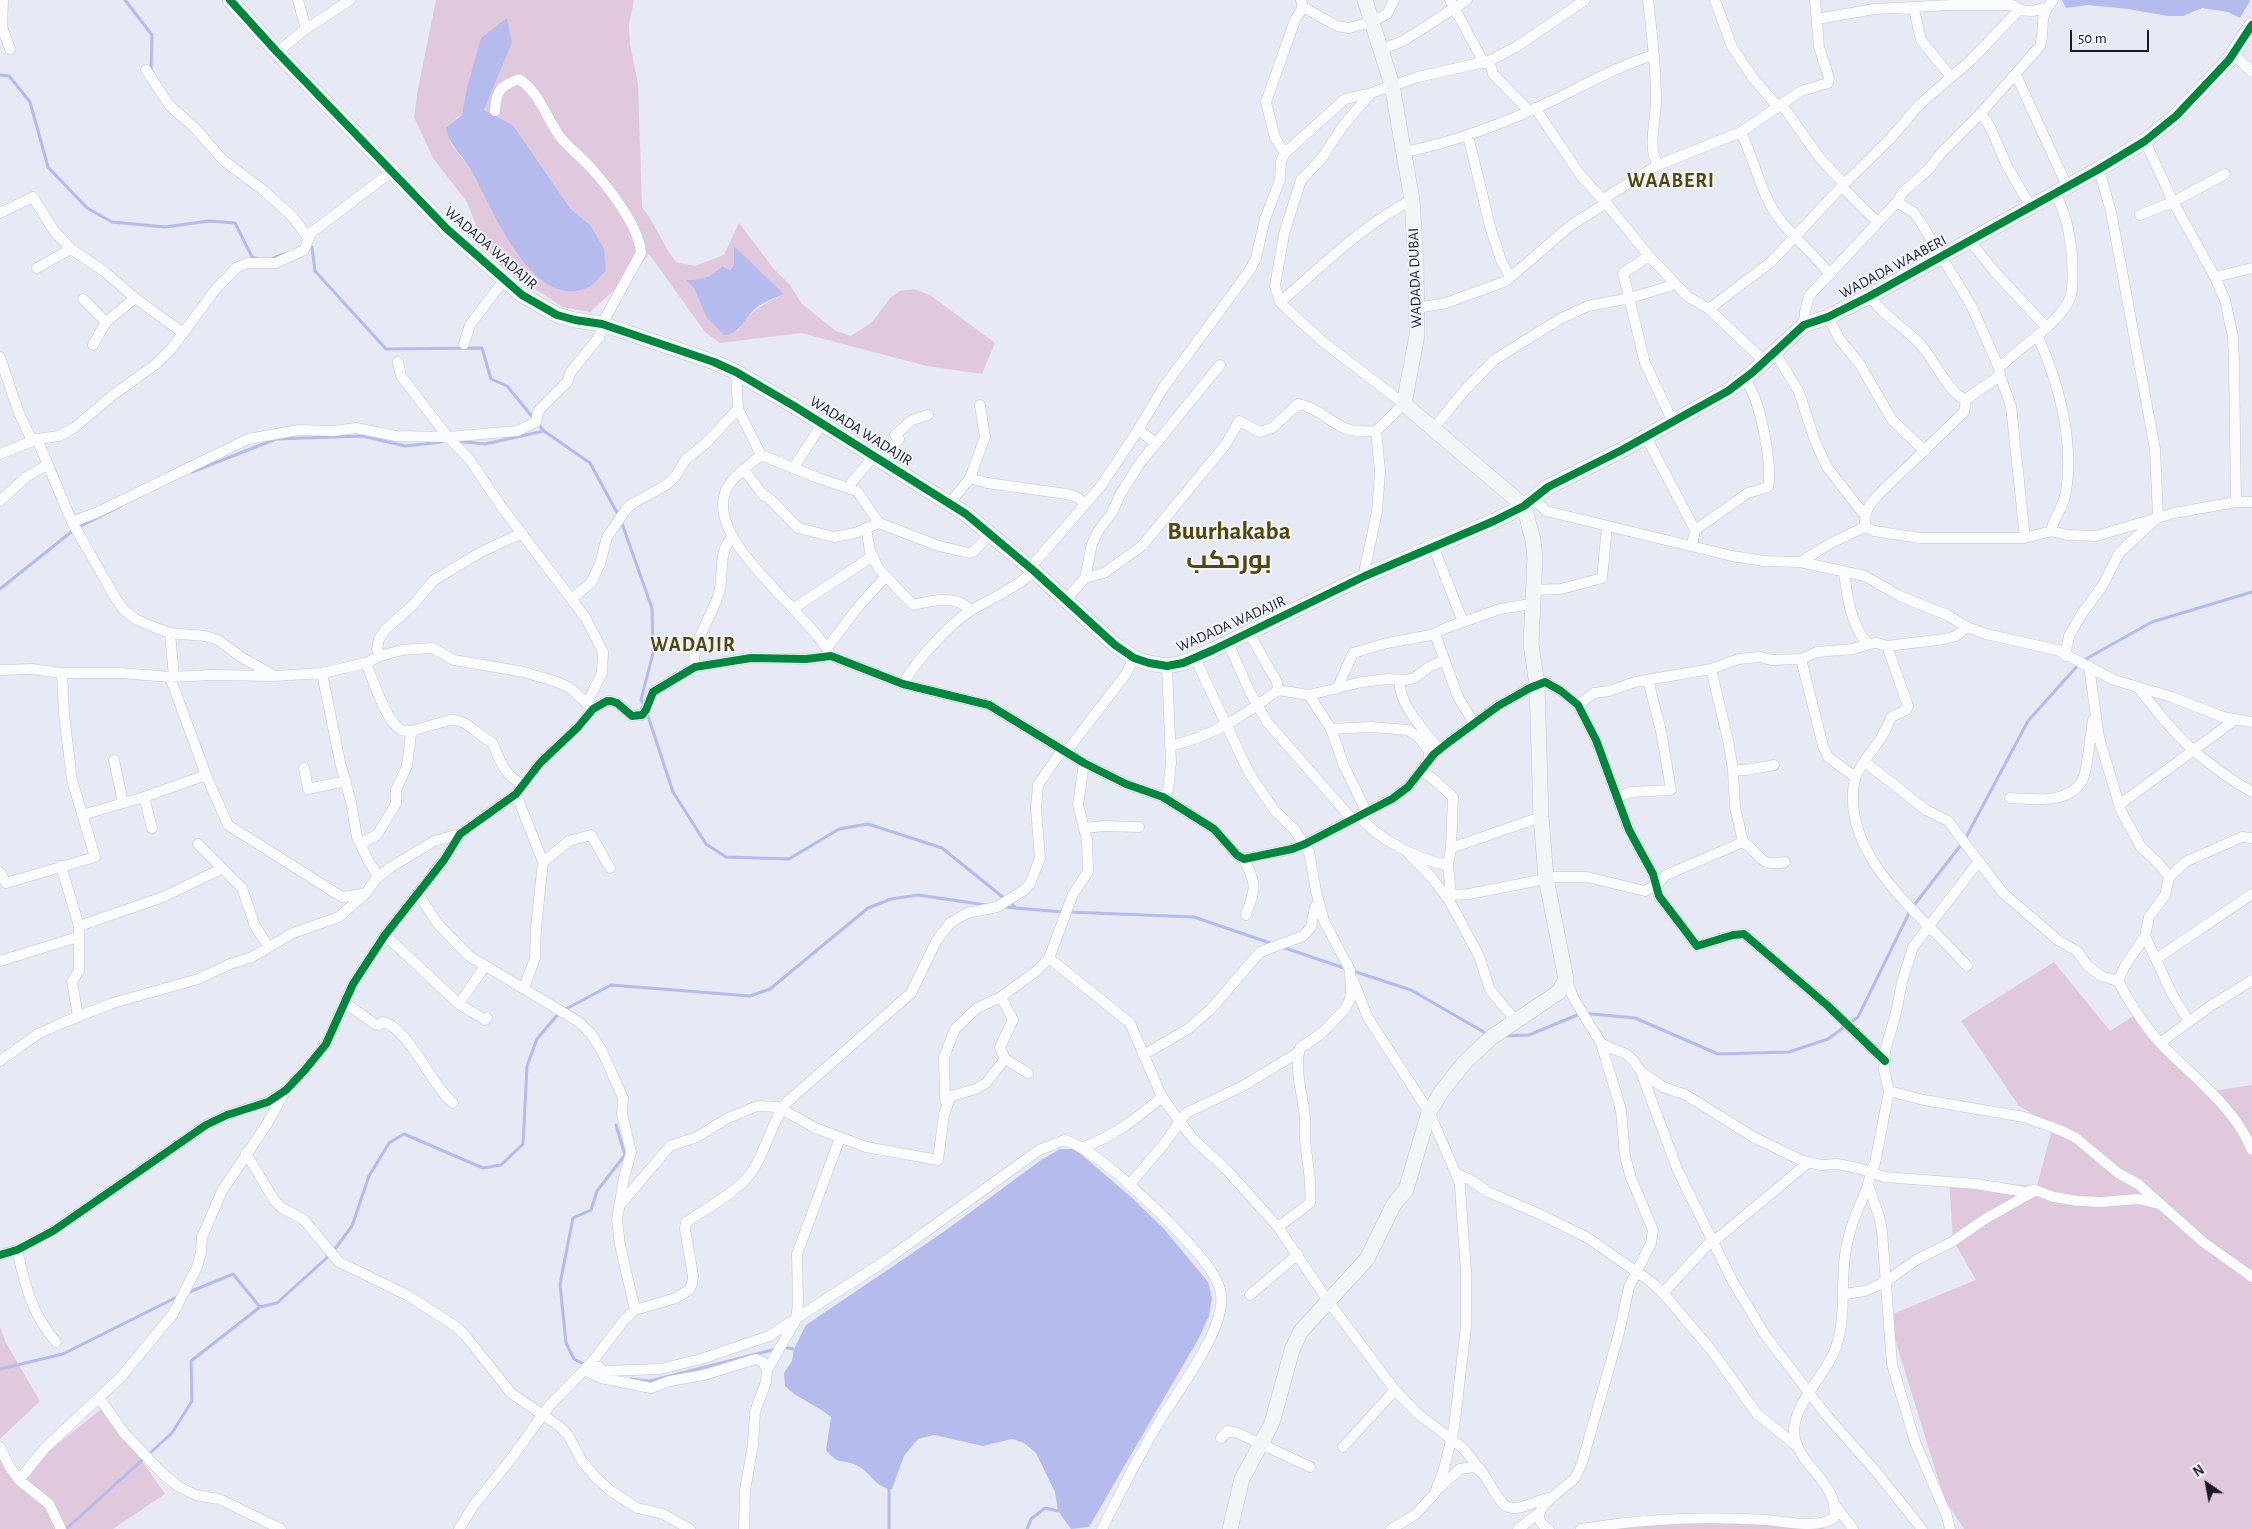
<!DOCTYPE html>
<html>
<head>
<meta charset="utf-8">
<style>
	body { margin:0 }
	#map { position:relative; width:2252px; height:1529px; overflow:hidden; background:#e7e9f4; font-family:"Alegreya Sans",sans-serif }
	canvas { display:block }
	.north { position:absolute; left:2182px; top:1459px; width:50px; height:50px; -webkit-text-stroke:4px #f1f3fd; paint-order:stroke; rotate:327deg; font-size:14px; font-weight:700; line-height:20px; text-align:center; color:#181a2b }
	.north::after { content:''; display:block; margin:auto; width:18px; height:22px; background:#181a2b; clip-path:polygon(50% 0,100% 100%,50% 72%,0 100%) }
	.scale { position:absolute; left:2070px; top:30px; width:79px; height:22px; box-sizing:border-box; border:2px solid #181a2b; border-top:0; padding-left:6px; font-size:15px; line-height:18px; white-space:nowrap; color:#181a2b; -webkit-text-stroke:4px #f1f3fd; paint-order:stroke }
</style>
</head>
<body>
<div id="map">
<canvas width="2252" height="1529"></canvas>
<div class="north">N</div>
<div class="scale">50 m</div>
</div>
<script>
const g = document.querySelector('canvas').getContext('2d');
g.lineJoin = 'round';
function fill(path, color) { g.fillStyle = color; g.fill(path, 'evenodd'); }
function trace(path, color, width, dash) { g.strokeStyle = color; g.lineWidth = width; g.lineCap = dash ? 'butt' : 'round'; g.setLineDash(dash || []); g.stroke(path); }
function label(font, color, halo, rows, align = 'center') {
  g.font = font + ' "Alegreya Sans",Cairo,sans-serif'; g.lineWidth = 4; g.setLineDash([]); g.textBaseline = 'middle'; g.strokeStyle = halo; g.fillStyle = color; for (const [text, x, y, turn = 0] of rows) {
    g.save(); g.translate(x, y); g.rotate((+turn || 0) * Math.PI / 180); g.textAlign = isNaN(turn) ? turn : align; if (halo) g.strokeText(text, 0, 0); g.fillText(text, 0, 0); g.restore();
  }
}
const green = new Path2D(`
	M436 0H634L629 25 630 44 638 84 642 207C656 225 662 244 676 262L695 266 724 255 739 223 773 268 790 285 802 304 836 331 851 336 872 322 891 297 900 291 914 289 930 295 995 343 982 374 927 366 801 333 720 343 705 332 649 254 633 273 590 312 563 307 501 267 484 246 467 202 433 158 414 117 418 89ZM512 43 484 110 513 125 570 208 590 225 531 270 500 224 469 167 450 143 456 118 462 115ZM734 246 784 294C764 304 749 311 738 331L700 300 694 288 715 274 722 266 730 270 734 265Z
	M2054 962 2110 1031 2137 1014 2213 1091 2252 1085V1529H1964L1944 1498 1888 1316 1976 1280 1953 1240 1949 1179 2037 1186 2053 1126 2019 1106 1961 1021Z
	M0 1327 6 1343 40 1401 0 1439Z
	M104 1407 165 1494 113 1529H0V1445L20 1474Z
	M1714 1517 1792 1520 1826 1529H1586Z`);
const water = new Path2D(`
	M2062 0H2249L2250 1 2240 18 2228 12 2202 8 2183 16H2168L2128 9 2088 5 2066 8Z
	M507 18 512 43 484 110 513 125 570 208 590 225 604 249 606 271C601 275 595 284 589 287 531 314 491 203 469 167 459 151 452 149 446 128L462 115 467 88 481 38Z
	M734 246 784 294C775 298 763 302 756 308 744 318 741 334 724 335L707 318 694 288 686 280C703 280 711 278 722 266L730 270 734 265Z
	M1060 1149H1075L1131 1197 1164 1229 1208 1282 1212 1298 1209 1316 1199 1338 1089 1527 1071 1529 1058 1511 1055 1492 1036 1453 1024 1443 1012 1439 983 1446 934 1435 918 1439 904 1456 892 1489C876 1489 870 1471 856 1465 840 1458 839 1466 826 1450L831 1417C816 1404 799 1400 785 1386L784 1373 792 1361 794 1349 806 1325 945 1231 1041 1160Z`);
const stream = new Path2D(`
	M125 0 152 35 151 70
	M0 75 9 76 30 102 48 167 87 208 112 222 165 227 209 221 235 223 252 257 258 259
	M307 246 312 247 315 271 386 349 482 348 491 379 507 386 544 431 590 463 620 518 652 608 653 653 641 700 645 707
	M271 259 284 254
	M456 441 485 444 544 431
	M192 472 276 439 362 436 405 446 442 442
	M0 589 75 529 121 506
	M2084 660 2152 622 2252 592
	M647 713 673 792 706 844 726 857 789 859 839 829 868 824 942 848 1015 907
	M1004 907 1063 912
	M1069 912 1194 917 1273 944
	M1282 947 1347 969
	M1353 971 1411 990 1489 1035
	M564 1010 611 985 750 996 770 989 868 908 891 899 918 895 986 905
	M1505 1036 1529 1035 1582 1013 1635 1018 1718 1054 1789 1052 1828 1039 1858 1017 1911 909 1964 841 2028 721 2079 664
	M187 1293 233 1274 260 1307
	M782 1347 794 1349
	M586 1365 574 1359 566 1343 560 1284 573 1218 591 1210 597 1191 625 1155 616 1125
	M0 1369 63 1354 179 1296
	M631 1379 650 1381 776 1349
	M889 1489V1529
	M66 1529 172 1433 192 1401 191 1361 260 1307 277 1303 332 1253 352 1226 369 1176 389 1143 404 1134 483 1168 501 1165 523 1144 527 1066 537 1039 559 1013
	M1027 1529 1031 1519 1045 1508 1058 1511`);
const street = new Path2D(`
	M3 0 2 27 10 49
	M298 0 306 29
	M1450 0 1484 63
	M1648 0C1652 33 1656 67 1656 100 1656 120 1647 148 1658 165
	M1715 0 1732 47 1753 78 1778 107
	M1303 7 1337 26 1349 28 1371 22 1387 14 1394 0
	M1914 9 1921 40 1951 77
	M1817 19 1874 9 1951 5H2012C2024 13 2034 12 2047 7
	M1382 49 1403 41 1467 0
	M277 52 306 29 350 0
	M2233 54 2252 72
	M1489 61 1493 74 1529 111
	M146 70 170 106 195 128 223 160 263 190 293 217 308 238
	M2016 75 2067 186
	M1782 105 1819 157 1844 184
	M1535 108 1581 176 1606 203 1649 256 1687 296 1709 309 1764 361
	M495 111C496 91 500 86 519 79 540 93 546 118 561 138 570 149 581 157 591 168 609 188 639 226 641 253L602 324
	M1981 113 1990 127 2007 166 2031 207
	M1741 132C1754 159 1760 192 1778 217 1793 238 1815 254 1830 275
	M1468 136 1491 230 1501 260 1510 277
	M2145 141 2173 202 2215 277 2225 300 2233 337 2234 363 2236 502
	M1405 152C1458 141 1508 122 1556 99 1588 83 1620 65 1654 55
	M1285 153 1275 138 1266 102 1295 20 1303 7 1301 0
	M1842 187 1878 223
	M1603 199 1658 165 1741 132 1801 91 1828 83 1829 78 1819 47 1815 0
	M1897 202 1913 212 1920 221 1972 307 1999 368 2000 376 2011 406 2025 538
	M0 213 33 197 54 231 71 249 105 272 135 298 182 332
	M2140 215 2173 202 2225 174
	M1970 241 1994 271 2047 328
	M1649 256 1623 273 1645 363 1673 422
	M37 268 71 249
	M2215 277 2252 268
	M1870 296C1880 313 1906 329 1920 344 1936 362 1945 388 1966 401
	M83 299 106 322
	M1280 302C1321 267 1364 224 1412 200
	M1417 308 1446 303 1506 281 1570 226 1606 203
	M1709 309 1771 262 1844 184 1890 139 1919 105 1971 60 2019 10
	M1828 317 1840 340 1859 363 1892 420 1925 451
	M1804 325 1805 312 1809 296 1897 202 1903 192 1929 169 1940 154 1981 113 2040 46C2046 25 2037 19 2053 0
	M2038 337C2059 383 2074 441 2066 492 2064 506 2054 517 2051 531
	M464 344 470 325 504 280
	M93 345 106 322 135 298
	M1774 351 1799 392 1815 441 1827 467 1862 512 1865 513
	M0 357 18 411 31 438 30 441
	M398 362 401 376 448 437 470 460 503 509 585 617 603 652 602 673 587 703
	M1999 368C2018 348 2063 322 2071 295 2074 283 2072 268 2072 256 2070 233 2066 213 2055 193
	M736 372 738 409 761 455C749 466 730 477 725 493 707 543 810 613 831 656
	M1433 429 1465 390 1494 360 1560 319 1588 306 1630 298 1670 286 1674 282
	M1138 430 1156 443
	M1646 437 1695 530
	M37 439 72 522 116 599 124 610 137 620 156 628 170 633 205 636 218 640 241 657 273 675
	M0 454 37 439 59 436 74 428 113 395 156 364 172 348 215 290 236 268 247 263H276L304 250 311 233 391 172
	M761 455 818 478 857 491 879 523
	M880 461 899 439 895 435 912 420 928 415
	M794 467 822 424
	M744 470 764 496 768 497 798 528 834 537 855 533 879 523 939 546 969 553 973 552 991 533
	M970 478 987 483 1067 494 1077 497 1085 504
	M850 489 851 483 873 457
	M1534 499 1546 511 1732 556 1764 561 1800 562 1865 576 1900 596 1947 615 1967 627 1986 634 2057 650 2114 680 2172 697 2223 717 2252 722
	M0 501 26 477 47 465
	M950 503 970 478 985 437 980 405
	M72 522 98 512 248 439 299 430 334 431 356 428 396 436 448 437 517 431 536 422 538 411 568 381 570 373 599 337 604 325
	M1865 527C1865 510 1867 508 1878 495L1964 412 1966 401 1969 397 2000 376
	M866 528 870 551 879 569 913 605C930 601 959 594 970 611
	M1692 545 1695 530 1748 493 1768 487C1773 466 1760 395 1744 379
	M1434 548 1463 622
	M1800 562 1831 543 1865 527 1874 531 1920 538H2025L2051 531 2067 535 2096 536 2174 513 2236 502H2252
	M1030 568 1101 486 1138 430 1163 388 1250 270 1256 258 1265 219 1280 180 1281 161 1285 153 1345 99 1371 93 1418 77 1489 61 1516 47 1585 0
	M1844 571C1846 591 1852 631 1869 644
	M1365 576V568L1377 512 1380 471 1376 431 1404 404 1322 341 1287 309 1280 302 1275 286 1284 234 1301 180 1322 158 1343 126 1371 93
	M1085 578 1104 573 1142 546 1226 444 1239 421 1260 432 1272 428 1298 404C1316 407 1325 418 1340 426 1351 432 1364 432 1376 431
	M1533 590 1561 589 1602 578 1607 527
	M571 599 591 583 600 564 607 537 625 511 630 505 666 485 675 477 686 459 705 444 738 409
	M1066 600 1085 578 1092 544 1098 531 1112 513 1120 495 1140 463 1220 365
	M794 608 873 556
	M170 633 174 677
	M1249 633 1277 682 1278 690
	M1435 634 1458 697 1474 723
	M1228 643 1250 692 1267 722 1352 819
	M1887 646 1908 706 1906 710 1891 717C1883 742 1865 755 1856 776 1854 782 1853 789 1853 795 1850 864 1926 919 1967 966
	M827 648 858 607 886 576
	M380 656 377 649 379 639 385 630 413 605 434 580 481 552 522 533
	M2065 656 2069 636 2081 615 2103 585 2119 553 2158 517 2155 449 2111 212 2099 169
	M1195 658 1249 773 1275 811 1294 829 1309 852 1316 891 1324 921 1350 970 1351 997 1345 1009 1322 1033 1300 1048C1294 1070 1303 1096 1305 1118 1306 1128 1304 1138 1306 1149 1308 1167 1312 1184 1310 1203L1278 1227
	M1801 659 1823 746 1828 757 1855 777
	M2089 666 2099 738 2121 811 2141 847 2159 864 2169 877 2165 895 2149 917 2145 936 2171 992 2189 1022
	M695 667C690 646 713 614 719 593 724 576 718 551 732 537
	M0 670 32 669 62 673H121L170 677 212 675 275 676 322 673 366 663 380 656 402 650 432 648 454 660 524 672 557 682 570 688 593 709
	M322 673 340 762 351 802 357 837 369 862 379 877
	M170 677 206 775 228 825 342 897 362 894
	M1399 681C1401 709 1424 728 1439 750
	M903 684C916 661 949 624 972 610 993 597 1016 588 1034 571
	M2138 687C2174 735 2199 761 2252 792
	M1337 689 1353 653 1387 643 1431 635 1446 628 1500 609 1531 604
	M1309 695 1331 729 1344 766 1367 813
	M1578 705 1594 693 1609 691 1635 682 1711 669 1739 659 1760 657 1771 660 1801 659 1817 652 1853 649 1869 644 1877 643 1887 646 1945 639 1956 636 1967 627
	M1331 729 1371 727 1408 730 1419 738 1429 751V760
	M411 731 450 720C468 719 476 735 492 742 501 761 502 773 522 784
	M1170 746C1211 737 1245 715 1278 690L1309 695 1362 682 1388 679 1406 680 1414 678 1429 667 1444 660
	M1066 752 1126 674 1134 658
	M114 760 123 803
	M1865 762 1926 810 1948 821 2003 893 2059 941 2077 951 2087 965 2101 976 2118 981
	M304 768 308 789 346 781
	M1733 770H1746L1774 765
	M1421 771 1432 778 1453 797 1451 848 1448 865 1451 895 1449 900 1479 956 1490 990 1516 1021
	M516 794 543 862 536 928 535 958 524 988
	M144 797 152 828
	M1163 797 1168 790 1171 763 1167 666
	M1617 797 1631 792 1671 790 1661 731 1648 680
	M2010 798C2033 799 2067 805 2082 781 2087 774 2091 731 2093 720
	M2119 805 2236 719
	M82 815 144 797 206 775
	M1360 817C1378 839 1420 861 1448 865
	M1085 828 1104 826 1139 827
	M1743 842C1763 855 1757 867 1785 862
	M198 844 242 888 255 926 268 946
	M360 844 377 835 396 804V790L407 766 411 734V731C408 731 403 731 400 729 386 722 372 677 366 663
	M1451 848 1541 817
	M1408 853 1431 877 1449 900
	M1244 859C1257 887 1256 886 1246 915
	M543 862 569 841 591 835 610 868
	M61 866 79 926
	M0 872 6 883 95 857 72 780 64 714 62 673
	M2169 877 2187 861 2242 837 2252 838
	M418 894 438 924 469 956 579 1022 592 1035 602 1051 623 1098 622 1114 631 1152 624 1178 617 1220 620 1245 635 1310
	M1451 895 1469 894 1556 877H1587L1645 891 1655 886 1666 875 1743 842 1735 807 1733 770 1728 740 1711 669
	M385 935 459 1004 485 1020 487 1018
	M1049 958 1130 1023 1162 1097 1180 1122 1194 1140 1225 1168 1278 1227 1328 1301 1395 1390 1418 1414 1463 1448 1483 1473
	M2156 959 2252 894
	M0 961 78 937
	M1353 980 1368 1018 1429 1112 1456 1174 1460 1185 1461 1202 1466 1272V1327L1454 1428 1444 1469 1435 1493 1416 1514 1391 1529
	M2118 981C2130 1003 2144 1026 2162 1045 2194 1078 2234 1106 2252 1150
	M2118 981 2125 966 2145 936
	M1001 997 1013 1020 1000 1047 1005 1059 1028 1073
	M459 1004 485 966
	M345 1005 351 1007 375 1024 379 1025 383 1022C408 1027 433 1088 453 1103
	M78 1017 72 981 79 971V926L163 897 221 869
	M1601 1043C1622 1056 1626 1046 1641 1072L1678 1171 1733 1282 1765 1335 1827 1416 1878 1474 1922 1529
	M2160 1043 2209 1007 2252 980
	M1143 1055 1188 1029 1211 1009 1260 952 1303 936 1311 927 1315 907 1319 902
	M0 1061 38 1034 62 1023 113 1003 198 979 230 964 252 957 293 933 339 917 366 893 376 879 391 867 434 841 460 834
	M1641 1072 1663 1087 1686 1095 1755 1138 1803 1161 1821 1165 1837 1164 1858 1168 1885 1177 1976 1184 2025 1192 2035 1190 2054 1197 2078 1201 2101 1202 2138 1199 2159 1204
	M1889 1091 1924 1100 2024 1117 2062 1131 2076 1138 2118 1173 2138 1184 2203 1242 2252 1277
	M947 1103 945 1100 944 1057 955 1029 977 1008 1001 997 1039 969 1049 958 1073 894 1088 872 1087 840 1078 805 1084 763
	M1083 1147C1112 1138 1139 1116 1162 1097
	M246 1153 274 1200 282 1208 304 1220 339 1262 407 1295 455 1326 464 1334 511 1393 559 1426 568 1435 582 1461 596 1478 611 1491 637 1508 663 1514 690 1529
	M1456 1174 1469 1179 1488 1192 1537 1213 1588 1238 1651 1282 1663 1293 1712 1351 1757 1414 1797 1446
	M1130 1184 1164 1144 1186 1113 1243 1086 1299 1052
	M1868 1185 1879 1216 1882 1231 1892 1364 1915 1442 1947 1516 1950 1529
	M619 1206 670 1146 697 1137 728 1118 757 1106 778 1107 815 1128 866 1147 938 1160 944 1114 951 1096 976 1089 986 1083 1005 1059
	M1713 1242 1809 1162
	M17 1250C25 1285 32 1315 56 1342
	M0 1255 17 1250 53 1231 206 1125 227 1115 268 1102 286 1090 304 1071 326 1044 353 984 368 961 385 935 444 860 460 834 516 794 540 763 578 727 593 709 607 701H611L617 703 632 716 642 715 646 710 653 692 695 667 751 658 806 659 831 656 903 684 989 705 1084 763 1126 784 1163 797 1214 829 1237 855 1244 859 1292 849 1305 844 1392 799 1408 787 1434 754 1449 742 1498 706 1530 688 1545 682 1561 691 1578 705 1596 740 1629 830 1653 874 1659 896 1697 946 1733 935 1744 934 1828 1006 1885 1061
	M1663 1293 1712 1240
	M1844 1294 1865 1291 1887 1281 1916 1260 1952 1242 1985 1219 2033 1192
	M1250 1295 1298 1254
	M592 1362 604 1371 660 1369 701 1359 769 1336 885 1261 1039 1150 1065 1140C1100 1154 1136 1190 1163 1216 1180 1234 1218 1270 1221 1294 1226 1329 1179 1389 1161 1419 1139 1454 1121 1492 1102 1529
	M584 1370 601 1378 651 1388 670 1381 704 1375 756 1359 763 1362 767 1370 766 1382 755 1412 753 1445 745 1490 744 1529
	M767 1370 796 1320 798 1303 797 1254 840 1138
	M100 1399 124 1433 163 1474 179 1487 196 1495 219 1499 281 1529
	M1221 1438 1227 1431 1238 1433 1310 1467
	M0 1447 9 1466 19 1480 49 1504 61 1529
	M1343 1447 1395 1390
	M19 1480 45 1448 120 1378 173 1314 197 1267 201 1253 202 1237 222 1191 267 1124 284 1093
	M1438 1489 1460 1469 1474 1467C1491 1474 1496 1509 1514 1508 1526 1508 1537 1500 1549 1498
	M1836 1506 1853 1529
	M459 1529 474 1505 511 1459 549 1406 592 1362 625 1319 635 1310 676 1298 689 1290 692 1284 693 1276 685 1229 686 1222C706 1209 737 1192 751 1173 766 1152 770 1125 786 1103L911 993 937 940 950 923 967 913 997 907 1024 890 1030 884 1040 858 1036 808 1038 785 1062 750
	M1518 1529 1539 1513
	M1549 1529C1520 1514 1563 1490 1573 1480 1577 1476 1579 1469 1582 1463L1619 1333 1629 1287 1651 1243 1653 1230 1631 1178 1625 1156 1621 1110 1601 1043 1574 999 1566 979
	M1581 1529C1640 1519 1707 1516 1767 1520 1787 1522 1817 1529 1834 1518 1840 1481 1795 1466 1794 1431 1794 1403 1827 1374 1836 1347 1845 1321 1842 1291 1844 1264 1847 1233 1855 1216 1867 1188 1870 1179 1870 1171 1875 1163L1889 1091 1884 1070 1885 1051 1896 1013 1902 982 1913 947 1979 861`);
const secondary = new Path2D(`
	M230 0 277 52 447 229 522 295 557 315 575 320 602 324 714 362 736 372 794 406 966 514 1034 571 1115 645 1134 658 1149 663 1167 666 1183 663 1213 650 1365 576 1494 521 1524 506 1548 487 1622 450 1728 391 1753 372 1804 325 1828 317 1870 296 2099 169 2145 141 2176 116 2229 60 2252 25
	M1365 0 1392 85 1412 200 1416 263 1417 335 1404 404 1524 506
	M1230 1529 1242 1479 1272 1423 1292 1350 1301 1331 1367 1259 1394 1204 1406 1190 1429 1112 1442 1091 1465 1062 1492 1037 1559 992 1566 979 1546 878 1541 817 1537 685 1531 644 1535 558 1533 540 1524 506`);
const cycleway = new Path2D(`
	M230 0 277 52 447 229 522 295 557 315 575 320 602 324 714 362 736 372 794 406 966 514 1034 571 1115 645 1134 658 1149 663 1167 666 1183 663 1213 650 1365 576 1494 521 1524 506 1548 487 1622 450 1728 391 1753 372 1804 325 1828 317 1870 296 2099 169 2145 141 2176 116 2229 60 2252 25
	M0 1255 17 1250 53 1231 206 1125 227 1115 268 1102 286 1090 304 1071 326 1044 353 984 368 961 385 935 444 860 460 834 516 794 540 763 578 727 593 709 607 701H611L617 703 632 716 642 715 646 710 653 692 695 667 751 658 806 659 831 656 903 684 989 705 1084 763 1126 784 1163 797 1214 829 1237 855 1244 859 1292 849 1305 844 1392 799 1408 787 1434 754 1449 742 1498 706 1530 688 1545 682 1561 691 1578 705 1596 740 1629 830 1653 874 1659 896 1697 946 1733 935 1744 934 1828 1006 1885 1061`);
const streetNames = [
	["WADADA WADAJIR",491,248,41],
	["WADADA WAABERI",1893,267,-28],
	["WADADA DUBAI",1415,278,-92],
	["WADADA WADAJIR",861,431,32],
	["WADADA WADAJIR",1231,624,-24]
];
const districtNames = [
	["WAABERI",1671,181],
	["WADAJIR",693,645]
];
const townNames = [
	["Buurhakaba",1229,531],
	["بورحكب",1229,560]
];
fill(green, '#e0c8dd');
fill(water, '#b5bbed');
trace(stream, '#b5bbed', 3);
trace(street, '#c3c5d3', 11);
trace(secondary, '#c3c5d3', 16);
trace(street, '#fbfcfd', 10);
trace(secondary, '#f2f6f6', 15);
trace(cycleway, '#00873e', 8);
label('15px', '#181a2b', '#f1f3fd', streetNames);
g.letterSpacing = '1px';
label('bold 20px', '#534806', '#f1f3fd', districtNames);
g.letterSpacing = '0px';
label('bold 25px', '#534806', '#f1f3fd', townNames);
</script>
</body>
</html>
